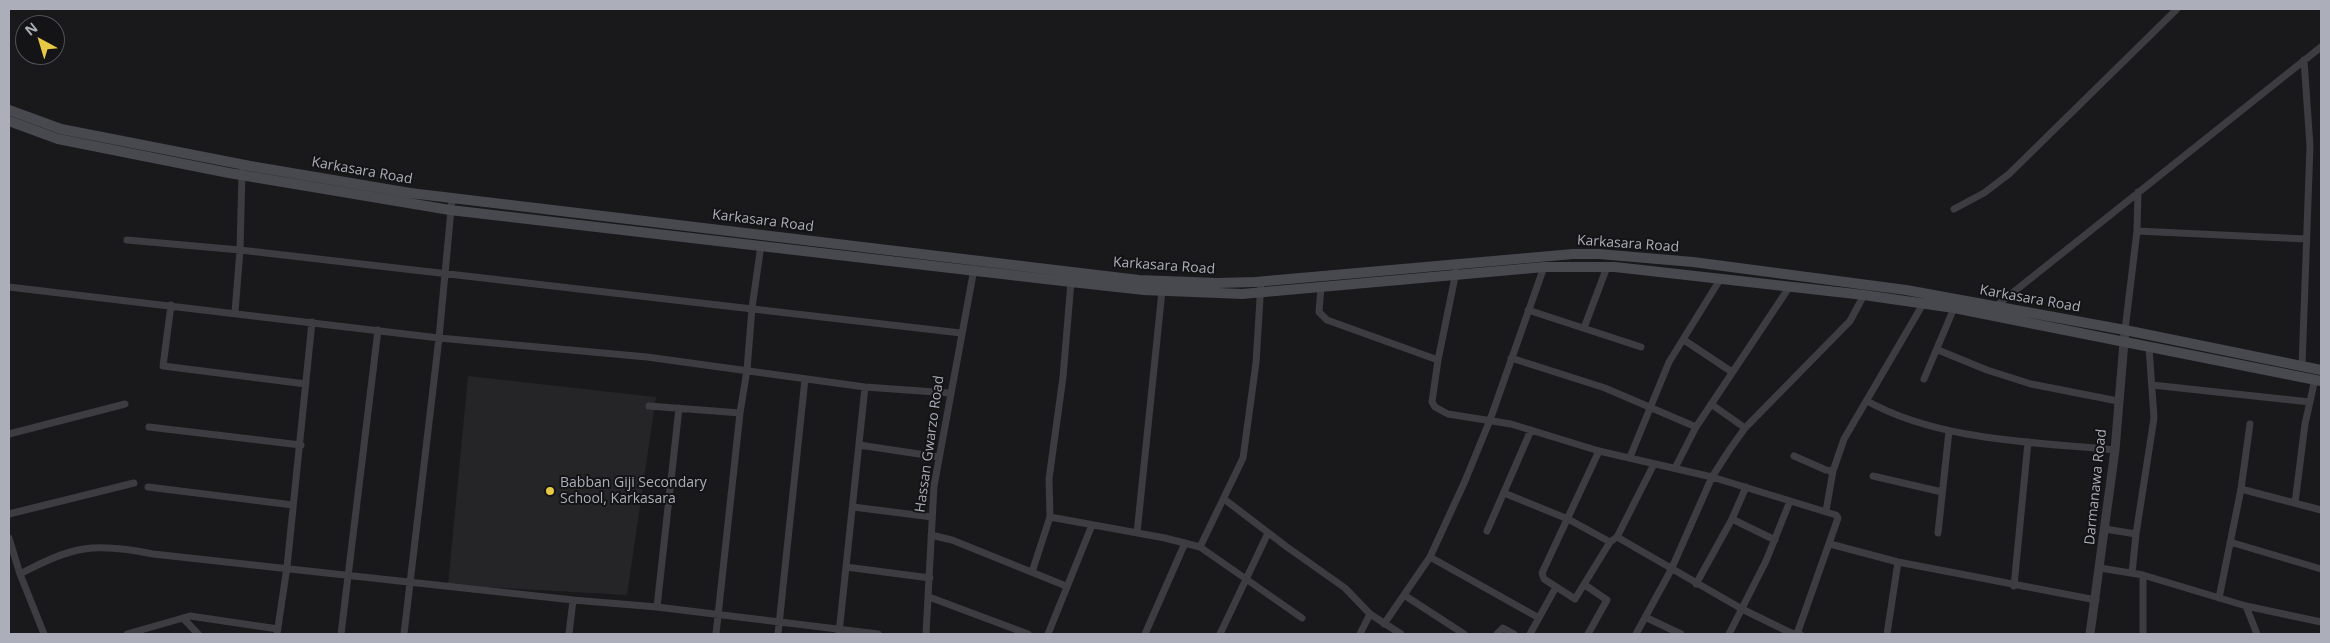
<!DOCTYPE html>
<html>
<head>
<meta charset="utf-8">
<style>
	body { margin:0 }
	#map { position:relative; width:2330px; height:643px; overflow:hidden; background:#19191b; font-family:"Open Sans",sans-serif }
	canvas { display:block }
	.frame { position:absolute; inset:0; border:10px solid #acaeb9; pointer-events:none }
	.north { position:absolute; left:15px; top:15px; width:50px; height:50px; box-sizing:border-box; background:#141416; border:1px solid #515257; border-radius:50%; rotate:321deg; font-size:14px; font-weight:700; line-height:20px; text-align:center; color:#acaeb9 }
	.north::after { content:''; display:block; margin:auto; width:18px; height:22px; background:#e8c943; clip-path:polygon(50% 0,100% 100%,50% 72%,0 100%) }
</style>
</head>
<body>
<div id="map">
<canvas width="2330" height="643"></canvas>
<div class="frame"></div>
<div class="north">N</div>
</div>
<script>
const g = document.querySelector('canvas').getContext('2d');
g.lineJoin = 'round';
function fill(path, color) { g.fillStyle = color; g.fill(path, 'evenodd'); }
function trace(path, color, width, dash) { g.strokeStyle = color; g.lineWidth = width; g.lineCap = dash ? 'butt' : 'round'; g.setLineDash(dash || []); g.stroke(path); }
function label(font, color, halo, rows, align = 'center') {
  g.font = font + ' "Open Sans",sans-serif'; g.lineWidth = 4; g.setLineDash([]); g.textBaseline = 'middle'; g.strokeStyle = halo; g.fillStyle = color; for (const [text, x, y, turn = 0] of rows) {
    g.save(); g.translate(x, y); g.rotate((+turn || 0) * Math.PI / 180); g.textAlign = isNaN(turn) ? turn : align; if (halo) g.strokeText(text, 0, 0); g.fillText(text, 0, 0); g.restore();
  }
}
const built = new Path2D(`
	M468 376 656 397 627 595 448 585Z`);
const minor = new Path2D(`
	M1954 209 1984 193 2009 174 2177 9
	M2137 231 2306 239
	M127 240 240 250 961 333
	M1456 272 1438 360 1432 402 1435 407 1448 414 1511 424 1599 451 1712 477 1836 515 1838 518 1797 634
	M9 287 439 338 647 357 865 387 949 393
	M1321 287 1319 312 1327 320 1438 360
	M171 305 163 366 306 384
	M1996 306 2321 47
	M1528 310 1641 347
	M235 312 240 250 242 172
	M1584 328 1607 267
	M2125 330 2137 231 2138 192
	M1684 340 1732 372
	M1938 350 1987 370 2031 384 2118 401
	M1511 358 1605 388 1696 427
	M2302 366 2310 146 2304 60
	M1924 379 1954 308
	M2152 385 2310 402
	M1867 401C1939 441 2035 442 2115 450
	M1711 404 1745 428
	M649 406 740 413
	M149 427 301 445
	M9 434 125 404
	M859 445 939 457
	M1599 451 1542 573 1544 579 1575 599 1610 542 1617 537 1654 464
	M1794 456 1826 470 1833 471
	M1630 457 1669 362 1721 278
	M1675 468 1696 427 1790 286
	M1873 476 1942 492
	M148 487 293 505
	M2241 489 2321 510
	M1504 493 1568 519 1610 542
	M1224 499 1287 547 1345 588 1370 614 1401 634
	M2295 503 2305 424 2315 379
	M853 507 932 517
	M1826 511 1833 471 1844 439 1923 304
	M9 514 134 483
	M1050 517 1165 538 1200 547 1302 618
	M1732 519 1775 540
	M2105 529 2136 534
	M1487 531 1531 430
	M1137 533 1162 291
	M1938 533 1949 431
	M931 535 952 540 1066 586
	M1617 537 1742 609 1791 633 1800 634
	M9 538 20 574 44 634
	M2230 542 2321 569
	M1830 544 1898 562 2096 600
	M1200 547 1243 458 1256 363 1261 282
	M1430 557 1539 618
	M846 567 930 578
	M2100 568 2143 575 2246 606 2321 622
	M1032 572 1050 517 1049 479 1063 377 1071 282
	M2132 573 2136 534 2154 418 2149 347
	M20 574C72 546 94 542 153 554L573 600 657 607 878 634
	M1696 584 1732 519 1746 487
	M1585 585 1607 600 1588 634
	M2014 586 2028 442
	M1404 595 1464 634
	M929 597 1028 634
	M2219 598 2241 489 2250 424
	M2246 606 2257 634
	M657 607 679 408
	M1645 617 1681 634
	M183 618 198 634
	M1384 624 1430 557 1465 481 1490 420 1544 267
	M839 633 865 387
	M127 634 190 616 278 629
	M277 634 287 567 312 322
	M341 634 378 330
	M404 634 439 338 452 199
	M569 634 573 600
	M716 634 740 413 747 370 752 308 761 245
	M778 634 805 379
	M926 634 934 486 974 269
	M1048 634 1092 525
	M1145 634 1185 543
	M1220 634 1268 533
	M1360 634 1370 614
	M1497 634 1503 628 1514 634
	M1530 634 1556 587
	M1636 634 1671 570 1712 477 1730 449 1745 428 1850 321 1864 295
	M1729 634 1766 561 1790 501
	M1887 634 1898 562
	M2143 634V575`);
const tertiary = new Path2D(`
	M2090 634 2115 450 2125 330`);
const secondary = new Path2D(`
	M9 110 61 129 250 166 410 193 1139 280 1217 283 1255 282 1573 254H1599L1693 262 1906 290 2125 330 2321 370
	M9 121 58 139 229 173 450 210 1071 282 1144 290 1242 294 1544 267H1615L1864 295 1954 308 2321 381`);
const markers = [
	[550,491,5,"#e8c943"]
];
const streetNames = [
	["Karkasara Road",362,171,10],
	["Karkasara Road",763,221,7],
	["Karkasara Road",1628,244,4],
	["Karkasara Road",1164,266,4],
	["Karkasara Road",2030,299,10],
	["Hassan Gwarzo Road",930,444,-82],
	["Darmanawa Road",2096,487,-84]
];
const poiNames = [
	["Babban Giji Secondary",560,483],
	["School, Karkasara",560,499]
];
fill(built, '#252528');
trace(minor, '#3c3c41', 7);
trace(tertiary, '#3c3c41', 9);
trace(secondary, '#48494f', 10);
for (const [x, y, r, color] of markers) { const dot = new Path2D(); dot.arc(x, y, r, 0, 2 * Math.PI); g.fillStyle = color; g.fill(dot); trace(dot, '#141416', 2); }
label('14px', '#acaeb9', '#141416', streetNames);
label('14px', '#acaeb9', '#141416', poiNames, 'left');
</script>
</body>
</html>
